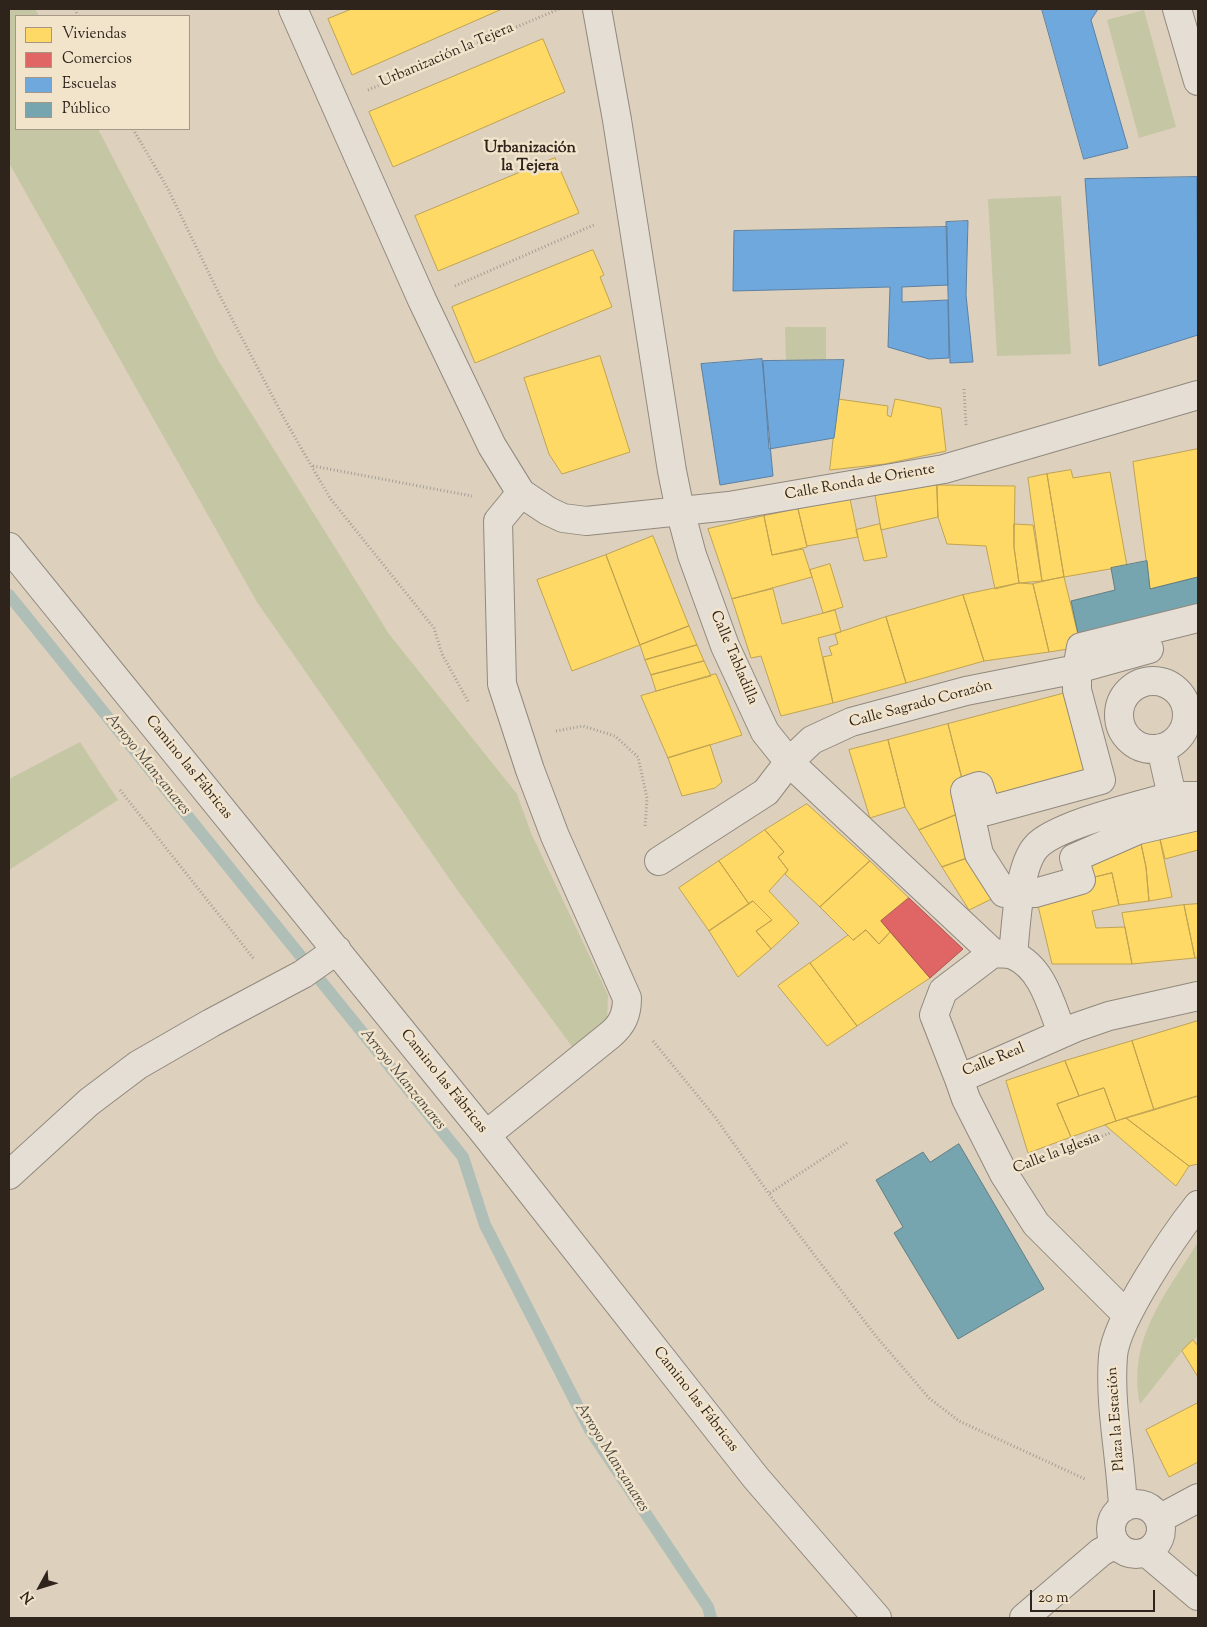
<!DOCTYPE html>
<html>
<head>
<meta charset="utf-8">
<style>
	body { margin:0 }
	#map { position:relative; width:1207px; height:1627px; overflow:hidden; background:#ddd0bd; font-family:"Sorts Mill Goudy",serif }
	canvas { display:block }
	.frame { position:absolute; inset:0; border:10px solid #2e241c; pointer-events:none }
	.legend { position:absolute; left:15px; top:15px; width:175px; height:115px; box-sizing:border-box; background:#f2e3cb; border:1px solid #a49785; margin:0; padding:6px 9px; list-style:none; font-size:15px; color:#2e241c }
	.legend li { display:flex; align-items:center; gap:10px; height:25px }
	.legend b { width:25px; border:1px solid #a49785 }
	.north { position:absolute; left:15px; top:1562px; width:50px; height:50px; -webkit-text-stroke:4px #f2e3cb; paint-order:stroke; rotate:231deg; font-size:14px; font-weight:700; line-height:20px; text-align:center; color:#2e241c }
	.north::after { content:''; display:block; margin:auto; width:18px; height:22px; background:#2e241c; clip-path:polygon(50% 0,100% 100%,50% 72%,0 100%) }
	.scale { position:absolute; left:1030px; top:1590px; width:125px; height:22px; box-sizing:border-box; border:2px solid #2e241c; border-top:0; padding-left:6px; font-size:15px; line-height:18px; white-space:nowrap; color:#2e241c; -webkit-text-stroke:4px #f2e3cb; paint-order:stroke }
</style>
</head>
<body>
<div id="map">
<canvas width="1207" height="1627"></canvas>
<div class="frame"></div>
<ul class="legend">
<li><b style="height:14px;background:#ffd966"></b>Viviendas</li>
<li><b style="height:14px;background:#e06666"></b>Comercios</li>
<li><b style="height:14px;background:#6fa8dc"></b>Escuelas</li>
<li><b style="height:14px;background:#76a5af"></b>Público</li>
</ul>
<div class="north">N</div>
<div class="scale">20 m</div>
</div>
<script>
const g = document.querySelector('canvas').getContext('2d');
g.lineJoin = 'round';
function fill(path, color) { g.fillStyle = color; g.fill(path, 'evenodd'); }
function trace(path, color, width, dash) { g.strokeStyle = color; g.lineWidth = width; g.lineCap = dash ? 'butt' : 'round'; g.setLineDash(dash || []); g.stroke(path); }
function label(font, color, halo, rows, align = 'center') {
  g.font = font + ' "Sorts Mill Goudy",serif'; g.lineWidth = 5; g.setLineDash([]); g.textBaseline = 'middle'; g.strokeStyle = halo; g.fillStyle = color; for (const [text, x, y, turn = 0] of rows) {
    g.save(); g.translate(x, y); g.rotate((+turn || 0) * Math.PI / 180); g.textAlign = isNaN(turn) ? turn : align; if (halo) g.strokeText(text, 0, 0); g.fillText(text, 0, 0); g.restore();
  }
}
const green = new Path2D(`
	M9 9H35L39 16H16V129H98L218 360 389 634 517 794 531 833 608 995 607 1021 576 1052 458 891 257 602 9 163Z
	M1144 10 1176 127 1139 138 1107 20Z
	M1061 196 1071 354 997 356 988 199Z
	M785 327H826V361H786Z
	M80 742 118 800 9 870V779Z
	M1198 1242V1336L1182 1351 1140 1404C1127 1339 1166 1294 1198 1242Z`);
const homes = new Path2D(`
	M352 9H502L352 75 328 19Z
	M543 39 565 92 393 167 369 112Z
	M555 158 579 213 438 271 415 216Z
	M593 250 604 275 600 277 612 307 475 363 452 307Z
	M600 356 630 452 562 474 549 454 524 378Z
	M838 399 888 406 887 415 891 417 895 399 941 408 946 451 885 464 830 470Z
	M1198 449V577L1150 589 1133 462Z
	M1071 470 1073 478 1110 472 1127 566 1064 577 1047 474Z
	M1047 474 1064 577 1042 581 1028 478Z
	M937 485 1015 486 1014 547 1019 583 995 589 986 546 947 544 938 517Z
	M937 485 938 517 881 530 875 495Z
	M850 499 858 537 807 546 798 509Z
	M798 509 807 547 772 555 764 516Z
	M764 516 772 555 803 549 812 577 732 599 708 529Z
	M880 524 887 557 864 561 856 530Z
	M1014 524 1033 525 1042 581 1019 583 1014 547Z
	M653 536 689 626 640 645 606 555Z
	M606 555 640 645 572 671 537 580Z
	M830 564 843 607 823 613 810 570Z
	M1064 577 1081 647 1049 652 1033 584Z
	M1019 583 1033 584 1049 652 984 661 963 595Z
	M773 589 782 624 835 610 841 632 818 638 833 703 781 716 761 656 751 658 732 599Z
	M963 595 984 661 906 683 886 617Z
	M886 617 906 683 833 703 823 657 832 655 829 647 838 644 835 634Z
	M689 626 697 645 645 660 640 645Z
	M697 645 704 661 651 675 645 660Z
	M704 661 711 676 656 691 651 675Z
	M716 674 742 735 668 758 641 696Z
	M1077 690 1101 780 987 811 965 791 948 724Z
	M948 724 970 809 919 830 905 807 888 740Z
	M888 740 905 807 870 818 849 750Z
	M710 745 722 782 715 788 682 796 668 758Z
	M807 804 870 861 820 907 785 874 788 870 778 857 784 852 765 830Z
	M970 809 979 854 942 867 919 830Z
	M1198 816V850L1165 859 1157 826Z
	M1157 826 1172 897 1149 901 1146 867 1138 830Z
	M765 830 784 852 778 857 788 870 769 891 799 923 771 949 756 931 772 920 753 901 749 904 719 861Z
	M1138 830 1146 867 1149 901 1119 905 1112 873 1081 880 1074 858Z
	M979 854 1004 893 969 910 942 867Z
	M719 861 749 904 709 931 679 888Z
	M870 861 909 898 881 921 890 932 879 944 866 930 853 940 820 907Z
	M1112 873 1119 905 1092 911 1096 928 1125 927 1132 964H1052L1035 893Z
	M753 901 772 920 756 931 771 949 738 977 709 931Z
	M1198 904V958H1195L1184 905Z
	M1184 905 1195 958 1132 964 1122 913Z
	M866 930 879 944 890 932 930 978 857 1026 810 963 848 935 853 940Z
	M810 963 857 1026 827 1046 778 986Z
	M1198 1021V1096L1154 1110 1132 1041Z
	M1132 1041 1154 1110 1116 1121 1104 1088 1079 1096 1065 1061Z
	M1065 1061 1079 1096 1057 1104 1071 1137 1028 1153 1006 1081Z
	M1104 1088 1116 1121 1071 1137 1057 1104Z
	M1198 1096V1164L1189 1166 1126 1118Z
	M1126 1118 1189 1166 1176 1186 1105 1125Z
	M1193 1340 1198 1346V1377L1182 1351Z
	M1198 1403V1462L1169 1477 1146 1430Z`);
const shops = new Path2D(`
	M909 898 963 949 930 978 881 921Z`);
const schools = new Path2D(`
	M1042 9H1098L1091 20 1128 148 1084 159Z
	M1197 177 1198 335 1099 366 1085 179Z
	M968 221 966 295 973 362 950 363 946 222Z
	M947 227 948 285 902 287V302L948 300 949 358 929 359 888 347 890 287 733 291 734 231Z
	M762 359 773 476 720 485 701 364Z
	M844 360 834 438 769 449 763 361Z`);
const public = new Path2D(`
	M1147 561 1150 589 1198 577V618L1081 647 1071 601 1115 590 1111 568Z
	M959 1144 1044 1289 958 1339 894 1233 903 1227 876 1180 923 1152 930 1162Z`);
const stream = new Path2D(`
	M9 595 463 1157 485 1225 590 1430 708 1607 711 1618`);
const path = new Path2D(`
	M75 9 78 16
	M368 90 559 9
	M133 129 168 189 222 300 285 420 330 498 434 628 442 654 469 703
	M455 286 596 224
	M964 389 966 425
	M313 466 472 496
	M556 731 583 726 615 736 638 757 647 798 645 828
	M120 790 254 959
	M653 1041 715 1117 781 1211 875 1335 929 1398 959 1421 1085 1479
	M1037 1162 1110 1133
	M770 1193 848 1142`);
const minor = new Path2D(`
	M293 9 422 300 492 446 521 493 548 511 563 518 586 521 729 506 944 469 1198 395
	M597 9 617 120 672 471 680 510 692 555 725 646 765 732 789 762 993 953 943 991 934 1015 959 1079 1077 1027 1109 1016 1198 996
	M1177 9 1198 81
	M9 547 486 1135 756 1478 877 1618
	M1198 618 1081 647 1077 669V690L1101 780 987 811 979 786 965 791 979 854 1004 893H1035L1081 880 1074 858 1138 830 1198 816
	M1119 715a34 34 0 1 1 68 0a34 34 0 1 1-68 0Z
	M1172 796H1198
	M659 861 766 792 789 762 812 740 851 722 966 691 1077 669 1149 649
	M994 953C1000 954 1008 953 1013 955 1043 968 1051 1005 1062 1033
	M1013 955C1016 928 1018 867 1036 847 1055 825 1141 805 1172 796L1161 748
	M959 1079 966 1099 1004 1174 1036 1224 1127 1315
	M486 1135 610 1035C622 1025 627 1015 627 998L555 836 530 770 502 684 498 521 521 493
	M9 1175 89 1102 138 1065 211 1023 303 974 337 950
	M1111 1529a25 25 0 1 1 50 0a25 25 0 1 1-50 0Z
	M1123 1508C1121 1458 1109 1406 1113 1356 1116 1320 1175 1234 1198 1205
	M1159 1519 1198 1498
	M1146 1552 1198 1596
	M1024 1618 1101 1552 1116 1544`);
const streetNames = [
	["Urbanización la Tejera",447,56,-23],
	["Calle Ronda de Oriente",860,483,-10],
	["Calle Tabladilla",733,658,67],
	["Calle Sagrado Corazón",921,705,-15],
	["Camino las Fábricas",188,768,51],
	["Calle Real",994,1061,-22],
	["Camino las Fábricas",443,1082,51],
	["Calle la Iglesia",1057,1154,-21],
	["Camino las Fábricas",695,1400,52],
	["Plaza la Estación",1117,1419,-94]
];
const neighbourhoodNames = [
	["Urbanización",530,149],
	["la Tejera",530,167]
];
const waterNames = [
	["Arroyo Manzanares",147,765,51],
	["Arroyo Manzanares",402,1080,51],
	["Arroyo Manzanares",611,1458,58]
];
fill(green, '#c5c6a4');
fill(homes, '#ffd966');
trace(homes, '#c0a350', 1);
fill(shops, '#e06666');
trace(shops, '#ab5250', 1);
fill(schools, '#6fa8dc');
trace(schools, '#5c80a2', 1);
fill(public, '#76a5af');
trace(public, '#607e83', 1);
trace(stream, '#afbeb7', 12);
trace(minor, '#92897e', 30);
trace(path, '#a49e96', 3, [1, 2.5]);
trace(minor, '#e4ded4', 28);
label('15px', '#2e241c', '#f2e3cb', streetNames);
label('bold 16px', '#2e241c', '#f2e3cb', neighbourhoodNames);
label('italic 16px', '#494842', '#f2e3cb', waterNames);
</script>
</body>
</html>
